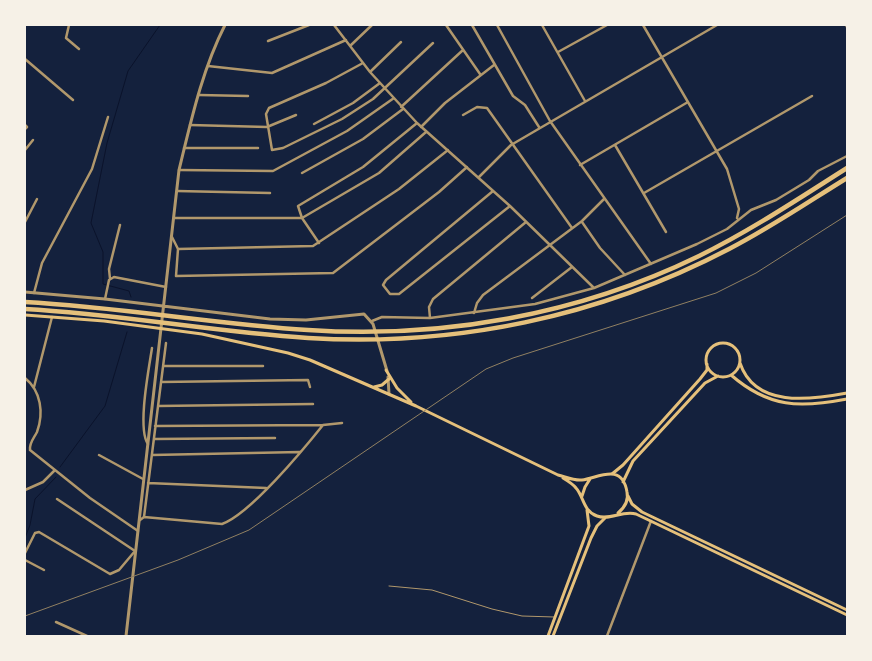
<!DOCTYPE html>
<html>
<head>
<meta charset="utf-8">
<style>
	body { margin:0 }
	#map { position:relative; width:872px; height:661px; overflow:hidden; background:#14213d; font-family:Inter,sans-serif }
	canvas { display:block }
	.frame { position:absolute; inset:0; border:26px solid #f6f1e7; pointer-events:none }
</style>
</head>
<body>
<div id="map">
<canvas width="872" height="661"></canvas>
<div class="frame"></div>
</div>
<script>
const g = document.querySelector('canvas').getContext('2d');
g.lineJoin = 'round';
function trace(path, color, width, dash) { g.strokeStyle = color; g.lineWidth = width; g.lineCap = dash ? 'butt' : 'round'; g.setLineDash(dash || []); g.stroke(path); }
const stream = new Path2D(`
	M131 297 129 291 103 284V252L91 223 107 143 128 71 160 25
	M60 467 105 406 127 332
	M25 538 30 525 35 499 56 477`);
const service = new Path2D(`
	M389 586 432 590 492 609 522 616 554 617`);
const minor = new Path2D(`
	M69 25 66 38 79 49
	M334 25 370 72 417 123 510 206 594 288
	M446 25 480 74
	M472 25 513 96 525 105 539 127
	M497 25 550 121 651 264
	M542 25 585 101
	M643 25 727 169 739 209 737 218
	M846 25 847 27
	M268 41 309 25
	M350 46 372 25
	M558 52 607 25
	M25 59 73 100
	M363 63 326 83 269 108 266 114 272 150 283 148 342 119 373 99 433 43
	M208 66 272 73 346 40
	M370 72 401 42
	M199 95 248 96
	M401 107 463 50
	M463 115 477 107 487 108 572 228
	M314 124 353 103 380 83
	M25 125 27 127 25 129
	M190 125 267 127 296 115
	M421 127 445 103 494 65
	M615 145 666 232
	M184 148H258
	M25 150 33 140
	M580 165 688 102
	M179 170 273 171 347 131 394 98
	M302 173 363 139 403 109
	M479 177 511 145 717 25
	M177 191 270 193
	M493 191 386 280 383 285 390 294H399L510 206
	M644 193 812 96
	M174 218H302L379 173 426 132
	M25 222 37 199
	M582 222 600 248 625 275
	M172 237 178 249 176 276 333 273 439 192 467 167
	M319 243 302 218 298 206 363 167 417 123
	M178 249 313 246 399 189 448 150
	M110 279 109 269 120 225
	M34 293 42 263 92 169 108 117
	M532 298 572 267
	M105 299 109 280 114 277 166 287
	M474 313 477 303 483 295 582 221 604 199
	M430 318 429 307 433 299 526 222
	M372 321 382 317 430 318 535 304 594 288 697 244 727 229 751 210 776 200 809 180 818 171 847 156
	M164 366H263
	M25 378C41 391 44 413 37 432 34 438 29 443 30 450L90 498 138 531
	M161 382 308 380 310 387
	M34 387 52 317
	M158 406 313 404
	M155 426 323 425
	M154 439 275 438
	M148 444C137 429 149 368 152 348
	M99 455 143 479
	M152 455 300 452
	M148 483 266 488
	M25 490 43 482 55 470
	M144 517 222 524C250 514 303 450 323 425L342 423
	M140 520 144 517 166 343
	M25 553 35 533 39 532 110 574 119 570 135 551 57 499
	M25 560 44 570
	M56 622 87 636
	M607 636 651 521`);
const tertiary = new Path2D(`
	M25 292 105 299 270 319 306 320 364 314 373 324 387 371
	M388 377 389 394
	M126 636 179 170C191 121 202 70 225 25`);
const secondary = new Path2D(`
	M25 315 104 321 202 334 288 353 310 360 416 406 558 475C566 477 574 481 582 480 598 478 622 462 627 492 629 501 624 508 618 513
	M706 360a17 17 0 1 1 34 0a17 17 0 1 1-34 0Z
	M740 363C755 408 810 400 847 393
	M386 370 397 388 411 402
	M731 375C769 408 800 408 847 399
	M374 387 382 385 389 379
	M612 474 623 465 700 379 707 370V364
	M563 478C568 481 573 484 576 488 584 497 583 511 597 516 610 521 622 510 636 514L847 615
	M623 482 633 461 705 383 718 376
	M582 496 585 487 590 479
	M628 496 632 504 642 512 847 610
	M548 636 589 526 587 510
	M553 636 591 538 597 526 606 517`);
const motorway = new Path2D(`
	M25 302C120 307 214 324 308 330 442 339 578 315 699 256 750 231 798 199 847 168
	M25 309C120 314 213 332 308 338 455 347 599 317 729 249 770 228 808 202 847 178`);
const rail = new Path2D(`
	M25 616 178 560 249 530 486 369 513 358 716 293 756 273 847 215`);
trace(stream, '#0b132b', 1);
trace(service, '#b1986c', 1);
trace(minor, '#b1986c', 2.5);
trace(tertiary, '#b1986c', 3);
trace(secondary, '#e5c07b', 3);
trace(motorway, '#e5c07b', 4.5);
trace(rail, '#918062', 1);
</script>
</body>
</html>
